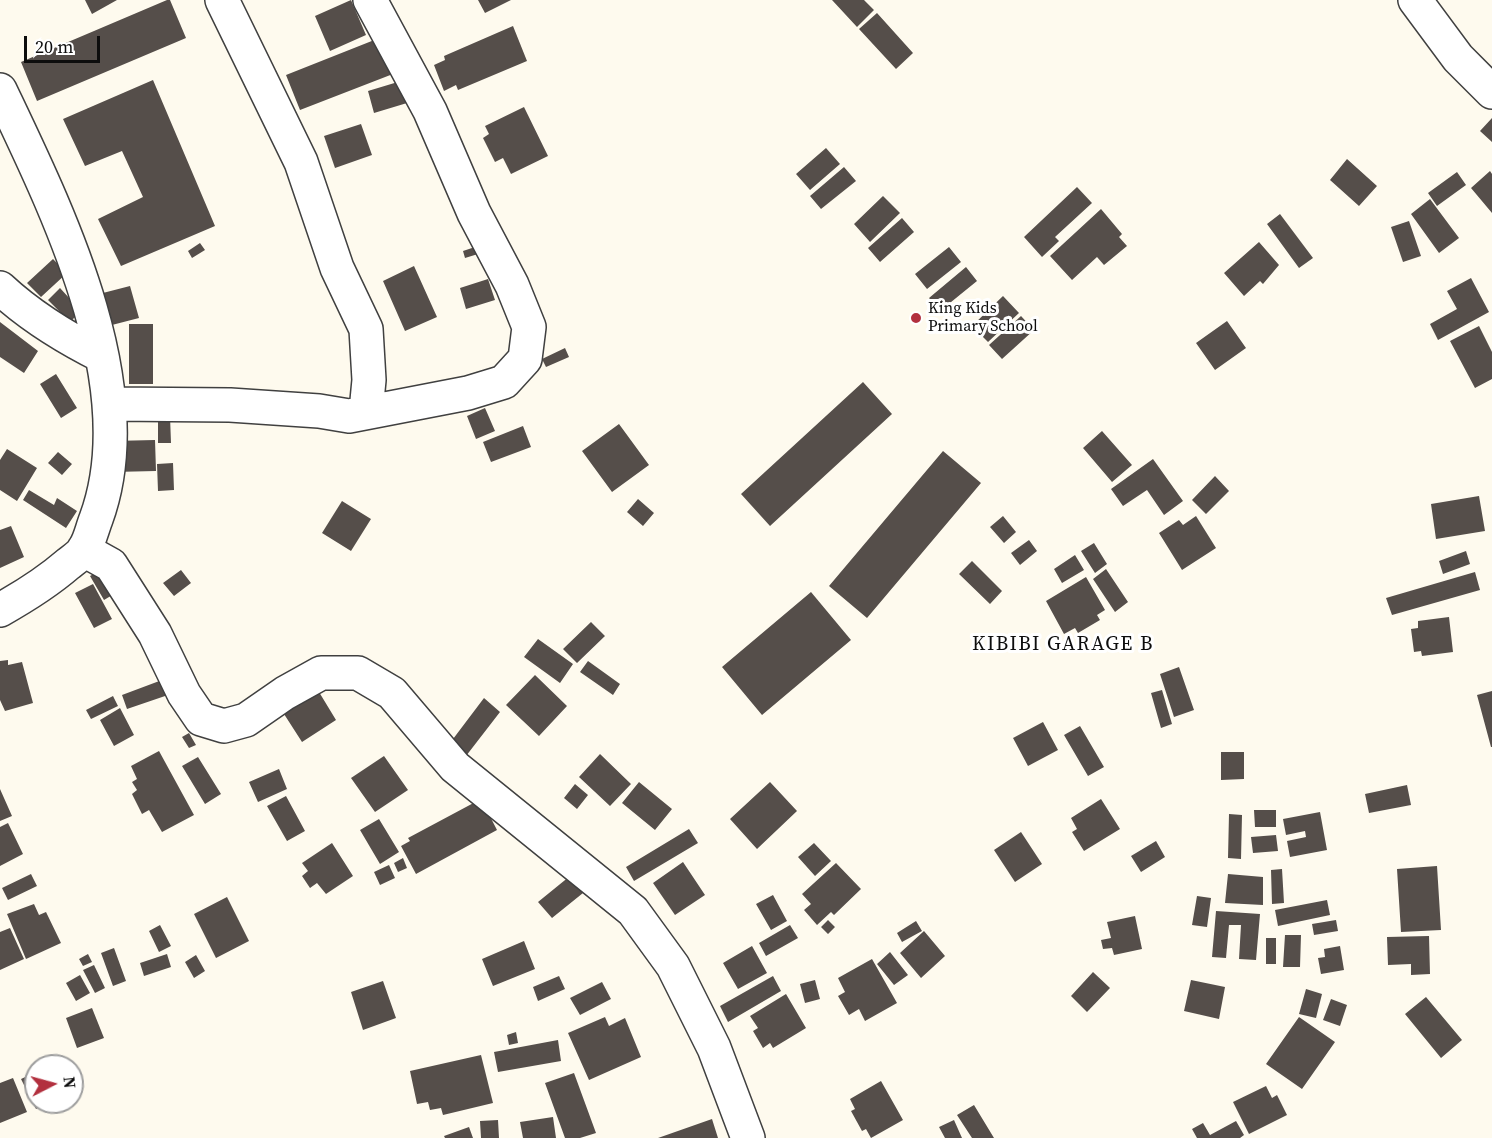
<!DOCTYPE html>
<html>
<head>
<meta charset="utf-8">
<style>
	body { margin:0 }
	#map { position:relative; width:1492px; height:1138px; overflow:hidden; background:#fefaee; font-family:"Source Serif 4",serif }
	canvas { display:block }
	.north { position:absolute; left:24px; top:1054px; width:60px; height:60px; box-sizing:border-box; background:#fff; border:2px solid #9e9e9e; border-radius:50%; rotate:84deg; font-size:16px; font-weight:700; line-height:24px; text-align:center; color:#0d0d0d }
	.north::after { content:''; display:block; margin:auto; width:21px; height:27px; background:#b2303e; clip-path:polygon(50% 0,100% 100%,50% 72%,0 100%) }
	.scale { position:absolute; left:24px; top:36px; width:76px; height:27px; box-sizing:border-box; border:3px solid #0d0d0d; border-top:0; padding-left:8px; font-size:18px; line-height:21px; white-space:nowrap; color:#0d0d0d; -webkit-text-stroke:4px #fff; paint-order:stroke }
</style>
</head>
<body>
<div id="map">
<canvas width="1492" height="1138"></canvas>
<div class="north">N</div>
<div class="scale">20 m</div>
</div>
<script>
const g = document.querySelector('canvas').getContext('2d');
g.lineJoin = 'round';
function fill(path, color) { g.fillStyle = color; g.fill(path, 'evenodd'); }
function trace(path, color, width, dash) { g.strokeStyle = color; g.lineWidth = width; g.lineCap = dash ? 'butt' : 'round'; g.setLineDash(dash || []); g.stroke(path); }
function label(font, color, halo, rows, align = 'center') {
  g.font = font + ' "Source Serif 4",serif'; g.lineWidth = 6; g.setLineDash([]); g.textBaseline = 'middle'; g.strokeStyle = halo; g.fillStyle = color; for (const [text, x, y, turn = 0] of rows) {
    g.save(); g.translate(x, y); g.rotate((+turn || 0) * Math.PI / 180); g.textAlign = isNaN(turn) ? turn : align; if (halo) g.strokeText(text, 0, 0); g.fillText(text, 0, 0); g.restore();
  }
}
const building = new Path2D(`
	M85 0H117L92 14Z
	M167 0H170L186 38 37 101 21 62Z
	M351 0 366 35 330 51 315 16Z
	M478 0H511L485 13Z
	M832 0H864L874 10 857 27Z
	M877 13 913 53 896 69 859 29Z
	M513 26 527 61 458 90 456 85 444 91 434 65 445 60 444 56Z
	M397 31 411 67 300 110 286 75Z
	M411 78 417 100 374 113 368 91Z
	M153 80 215 226 121 266 98 219 143 197 122 151 85 166 63 119Z
	M524 107 548 156 511 174 503 158 495 162 483 138 489 134 485 126Z
	M1492 118V142L1480 131Z
	M361 124 372 155 335 168 324 136Z
	M826 148 840 164 810 190 796 174Z
	M1347 159 1377 186 1359 206 1330 180Z
	M844 167 856 181 821 209 810 196Z
	M1490 171 1492 174V213L1471 188Z
	M1457 172 1466 185 1437 206 1428 193Z
	M1077 187 1092 203 1055 237 1059 241 1042 257 1024 237Z
	M883 196 900 213 870 242 854 224Z
	M1430 199 1459 238 1439 253 1411 214Z
	M1101 209 1122 234 1119 237 1127 246 1104 265 1097 257 1072 280 1050 256Z
	M1280 214 1313 258 1299 268 1267 224Z
	M902 218 914 232 880 262 868 248Z
	M1409 221 1421 256 1403 262 1391 227Z
	M1259 242 1279 265 1263 284 1260 281 1244 296 1224 273Z
	M200 243 205 250 192 258 188 251Z
	M475 247 478 254 465 258 463 251Z
	M949 247 961 262 927 289 915 274Z
	M53 259 67 273 41 297 27 283Z
	M414 266 437 317 405 331 383 281Z
	M966 267 977 281 940 311 929 298Z
	M1471 278 1489 312 1438 340 1430 324 1457 309 1447 291Z
	M488 279 495 300 466 309 460 288Z
	M130 286 139 318 108 326 99 294Z
	M60 288 81 311 70 322 48 300Z
	M1003 296 1019 313 988 342 972 326Z
	M1021 316 1034 330 1002 359 989 345Z
	M1227 321 1246 348 1215 370 1196 343Z
	M0 322 38 351 24 373 0 357Z
	M129 324H153V384H129Z
	M1479 326 1492 352V379L1475 388 1450 341Z
	M565 348 569 357 546 367 542 359Z
	M56 374 77 408 61 418 40 384Z
	M863 382 892 414 770 526 741 494Z
	M485 408 495 431 476 439 467 416Z
	M158 416H170L171 443H158Z
	M619 424 649 465 612 492 582 451Z
	M523 426 531 447 491 462 483 442Z
	M1102 431 1132 465 1112 482 1083 448Z
	M155 440 156 471 113 472 112 441Z
	M7 449 37 468 17 501 0 490V460Z
	M943 451 981 483 867 618 829 586Z
	M58 452 72 464 62 475 48 463Z
	M1153 459 1183 501 1164 515 1147 490 1123 506 1111 489Z
	M173 463 174 490 158 491 157 464Z
	M1215 476 1229 491 1206 514 1192 500Z
	M29 490 54 505 57 498 77 511 66 528 23 500Z
	M1479 496 1485 531 1436 539 1431 504Z
	M638 499 654 513 643 526 627 512Z
	M342 501 371 519 351 551 322 533Z
	M1003 516 1016 532 1004 543 990 527Z
	M1196 516 1216 548 1182 570 1159 533 1179 520 1183 525Z
	M11 526 24 557 0 568V530Z
	M1029 540 1037 551 1020 565 1011 553Z
	M1094 543 1107 564 1095 573 1081 551Z
	M1466 551 1470 564 1443 574 1439 561Z
	M1075 555 1084 570 1062 583 1054 569Z
	M972 561 1002 591 990 604 959 574Z
	M1106 569 1128 602 1115 612 1093 579Z
	M101 570 114 594 104 600 90 576Z
	M181 570 191 583 174 596 163 583Z
	M1475 572 1480 590 1392 615 1386 598Z
	M1086 577 1105 610 1097 615 1100 620 1078 633 1075 628 1064 634 1046 601Z
	M93 584 112 619 94 628 75 593Z
	M811 592 851 640 762 715 722 667Z
	M1449 617 1453 652 1422 656 1421 651 1414 652 1411 629 1418 628V621Z
	M591 622 605 636 577 663 563 649Z
	M538 639 573 664 560 683 524 657Z
	M8 660V665L22 662 33 703 5 711 0 700V661Z
	M588 661 620 684 613 695 580 672Z
	M1179 667 1194 710 1174 717 1160 674Z
	M535 675 567 706 539 736 506 705Z
	M162 680 168 695 127 709 122 695Z
	M1162 690 1172 724 1161 728 1151 693Z
	M1492 691V747H1491L1477 695Z
	M319 692 336 720 302 742 284 714Z
	M113 696 118 706 91 719 86 710Z
	M484 698 500 712 466 756 450 743Z
	M120 708 134 735 114 746 100 720Z
	M1043 722 1058 750 1028 766 1013 738Z
	M1080 726 1104 767 1088 776 1064 735Z
	M189 733 196 745 189 748 182 737Z
	M159 751 194 815 162 832 149 810 142 814 132 794 137 790 132 782 137 779 131 766Z
	M1221 752H1244V779L1221 780Z
	M600 754 631 784 610 806 579 777Z
	M384 756 408 790 375 812 351 778Z
	M198 757 221 794 205 804 182 766Z
	M279 769 287 789 258 802 249 782Z
	M639 782 672 809 655 830 622 803Z
	M770 782 797 811 757 849 730 819Z
	M575 784 588 795 577 809 564 798Z
	M1407 785 1411 805 1369 813 1365 794Z
	M0 789 12 816 0 821Z
	M286 796 305 831 287 841 267 806Z
	M481 799 497 830 416 874 401 846 410 841 408 838Z
	M1101 799 1120 829 1084 851 1072 832 1077 829 1071 818Z
	M1254 810H1276V827H1255Z
	M1320 812 1327 850 1290 857 1287 841 1306 837 1305 831 1286 835 1283 819Z
	M1229 814 1242 815 1241 859 1228 858Z
	M379 819 399 852 380 864 360 830Z
	M8 823 23 854 0 866V827Z
	M689 829 698 843 634 881 626 867Z
	M1021 832 1042 864 1015 882 994 850Z
	M1276 835 1278 851 1253 853 1251 837Z
	M1156 841 1165 857 1141 872 1131 856Z
	M332 843 353 876 326 894 317 883 310 888 302 876 308 871 302 863Z
	M814 843 831 861 815 876 798 857Z
	M403 858 407 868 398 872 394 863Z
	M683 862 705 895 675 915 653 883Z
	M836 863 861 889 834 915 831 912 817 925 804 910 811 904 802 894Z
	M389 865 395 878 380 885 374 872Z
	M1437 866 1441 930 1401 932 1397 869Z
	M1282 869 1284 903 1272 904 1271 870Z
	M31 874 37 886 8 900 2 888Z
	M1228 874 1263 877V905L1225 903Z
	M570 876 583 893 552 918 538 902Z
	M773 895 787 921 771 930 756 904Z
	M1197 896 1211 898 1207 927 1192 925Z
	M227 897 249 941 216 958 194 914Z
	M1327 900 1330 915 1278 926 1275 910Z
	M34 904 39 915 46 912 61 943 26 959 7 914Z
	M1216 911 1260 914 1256 960 1239 959 1241 925H1229L1226 958 1212 957Z
	M1135 916 1142 949 1114 955 1112 948 1103 949 1101 940 1111 938 1107 922Z
	M828 920 835 927 828 934 821 927Z
	M1336 920 1338 931 1314 935 1312 924Z
	M916 921 922 931 902 942 897 933Z
	M160 925 171 946 159 952 149 931Z
	M790 925 798 938 766 956 759 943Z
	M10 928 24 959 0 970V932Z
	M924 931 945 956 921 978 900 953Z
	M1285 935H1301L1300 967H1283Z
	M1429 936 1430 974 1411 975V964L1388 965 1387 937Z
	M1266 938H1276V964H1266Z
	M524 941 535 969 493 986 482 959Z
	M752 946 767 973 738 989 723 963Z
	M1340 946 1344 970 1321 974 1318 958 1325 957 1324 949Z
	M114 948 126 981 113 986 101 953Z
	M890 952 908 975 894 985 877 964Z
	M88 954 92 962 83 966 79 959Z
	M167 954 171 967 144 976 140 963Z
	M196 955 205 971 194 978 185 962Z
	M872 959 897 1003 865 1021 859 1009 849 1015 838 996 845 992 838 978Z
	M94 965 105 988 95 993 83 970Z
	M1093 972 1110 988 1087 1012 1071 996Z
	M80 975 90 993 76 1001 66 983Z
	M559 976 565 989 538 1001 533 987Z
	M773 976 781 991 728 1022 720 1006Z
	M815 980 820 999 805 1003 800 984Z
	M1191 980 1225 987 1219 1019 1184 1011Z
	M383 981 396 1018 363 1030 351 992Z
	M602 982 611 999 580 1015 570 998Z
	M1306 989 1322 994 1316 1018 1299 1014Z
	M786 994 806 1028 773 1048 770 1043 763 1048 753 1031 758 1028 750 1016Z
	M1426 997 1462 1040 1441 1058 1405 1014Z
	M1331 999 1347 1005 1340 1026 1323 1020Z
	M92 1008 104 1038 77 1048 66 1018Z
	M605 1017 609 1026 625 1018 641 1057 589 1080 568 1033Z
	M1299 1017 1335 1042 1302 1089 1266 1064Z
	M516 1032 518 1043 509 1045 507 1035Z
	M558 1040 561 1061 498 1072 494 1052Z
	M481 1055 493 1103 443 1115 441 1108 430 1110 428 1102 417 1104 410 1071Z
	M36 1072V1102H51L36 1109 21 1079Z
	M574 1073 596 1133 580 1138H565L545 1083Z
	M13 1078 27 1112 0 1123V1083Z
	M881 1081 903 1120 871 1138 866 1129 862 1131 851 1111 855 1109 850 1099Z
	M1266 1086 1272 1098 1277 1095 1287 1115 1249 1134 1233 1102Z
	M974 1105 994 1138H972L957 1115Z
	M553 1117 556 1138H523L520 1122Z
	M712 1119 718 1138H658Z
	M498 1120 499 1138H481L480 1121Z
	M954 1120 962 1138H945L939 1127Z
	M1236 1121 1244 1135 1240 1138H1197L1192 1129 1203 1123 1210 1135Z
	M469 1127 473 1138H445L444 1136Z`);
const minor = new Path2D(`
	M222 0 301 162 337 268 366 329 369 380 366 411
	M1415 0 1458 58 1492 92
	M0 90C57 210 145 386 96 519 92 529 90 541 84 549 81 555 73 560 68 564 46 583 25 596 0 610
	M0 288C30 316 64 337 102 356
	M110 404 230 405 319 411 349 416 468 393 504 382 525 359 529 327 512 285 474 213 430 111 370 0
	M84 550 111 565 155 634 184 694 201 719 224 726 246 720 285 693 321 673H358L392 693 455 767 633 911 673 966 714 1048 748 1138`);
const markers = [
	[916,318,6,"#b2303e"]
];
const poiNames = [
	["King Kids",928,309],
	["Primary School",928,327]
];
const quarterNames = [
	["KIBIBI GARAGE B",1063,645]
];
fill(building, '#554e4a');
trace(minor, '#404040', 36);
trace(minor, '#fff', 33);
for (const [x, y, r, color] of markers) { const dot = new Path2D(); dot.arc(x, y, r, 0, 2 * Math.PI); g.fillStyle = color; g.fill(dot); trace(dot, '#fff', 2); }
label('16px', '#0d0d0d', '#fff', poiNames, 'left');
g.letterSpacing = '1.5px';
label('20px', '#0d0d0d', '#fff', quarterNames);
g.letterSpacing = '0px';
</script>
</body>
</html>
